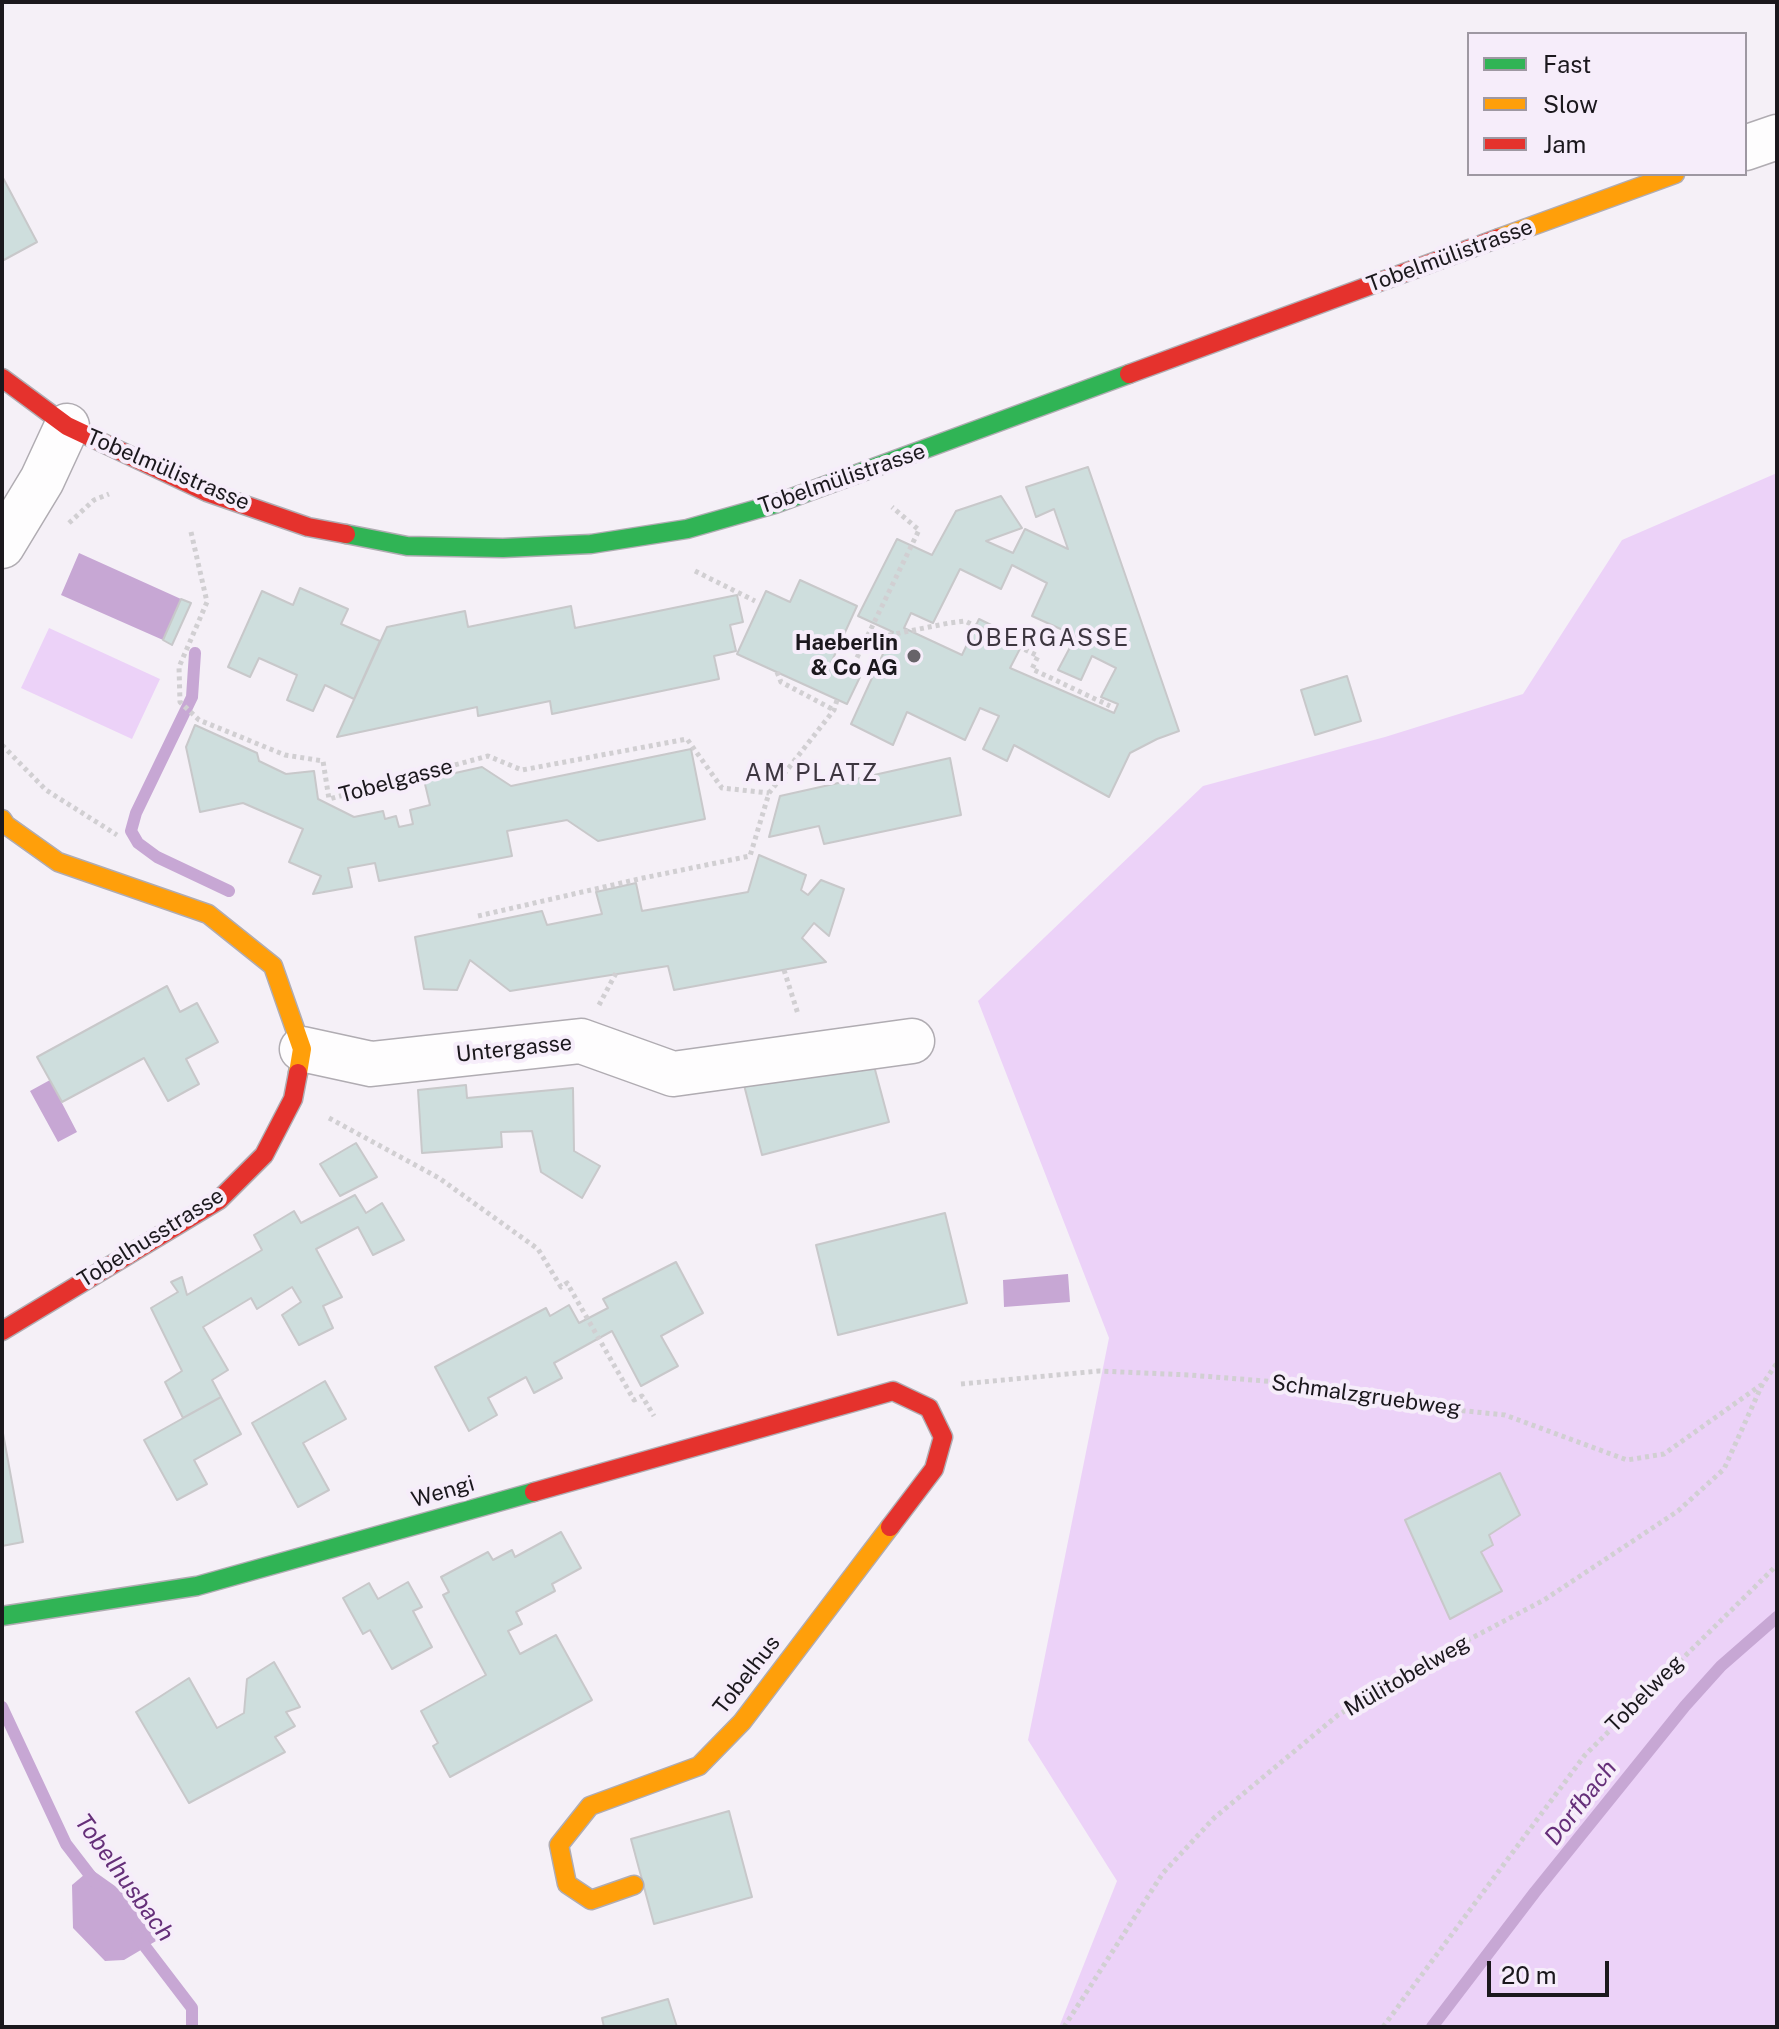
<!DOCTYPE html>
<html>
<head>
<meta charset="utf-8">
<style>
	body { margin:0 }
	#map { position:relative; width:1779px; height:2029px; overflow:hidden; background:#f5f0f7; font-family:"Public Sans",sans-serif }
	canvas { display:block }
	.frame { position:absolute; inset:0; border:4px solid #1b181d; pointer-events:none }
	.legend { position:absolute; left:1467px; top:32px; width:280px; height:144px; box-sizing:border-box; background:#f6edfa; border:2px solid #9e98a2; margin:0; padding:10px 14px; list-style:none; font-size:24px; color:#1b181d }
	.legend li { display:flex; align-items:center; gap:16px; height:40px }
	.legend b { width:40px; border:2px solid #9e98a2 }
	.scale { position:absolute; left:1487px; top:1961px; width:122px; height:36px; box-sizing:border-box; border:4px solid #1b181d; border-top:0; padding-left:10px; font-size:24px; line-height:28px; white-space:nowrap; color:#1b181d; -webkit-text-stroke:6px #f6edfa; paint-order:stroke }
</style>
</head>
<body>
<div id="map">
<canvas width="1779" height="2029"></canvas>
<div class="frame"></div>
<ul class="legend">
<li><b style="height:10px;background:#30b455"></b>Fast</li>
<li><b style="height:10px;background:#ff9f0a"></b>Slow</li>
<li><b style="height:10px;background:#e5322d"></b>Jam</li>
</ul>
<div class="scale">20 m</div>
</div>
<script>
const g = document.querySelector('canvas').getContext('2d');
g.lineJoin = 'round';
function fill(path, color) { g.fillStyle = color; g.fill(path, 'evenodd'); }
function trace(path, color, width, dash) { g.strokeStyle = color; g.lineWidth = width; g.lineCap = dash ? 'butt' : 'round'; g.setLineDash(dash || []); g.stroke(path); }
function label(font, color, halo, rows, align = 'center') {
  g.font = font + ' "Public Sans",sans-serif'; g.lineWidth = 8; g.setLineDash([]); g.textBaseline = 'middle'; g.strokeStyle = halo; g.fillStyle = color; for (const [text, x, y, turn = 0] of rows) {
    g.save(); g.translate(x, y); g.rotate((+turn || 0) * Math.PI / 180); g.textAlign = isNaN(turn) ? turn : align; if (halo) g.strokeText(text, 0, 0); g.fillText(text, 0, 0); g.restore();
  }
}
const green = new Path2D(`
	M1777 473V2027H1059L1117 1881 1028 1740 1109 1338 978 1001 1203 786 1385 737 1523 694 1622 540Z
	M49 628 160 679 132 739 21 688Z`);
const water = new Path2D(`
	M79 553 181 599 163 640 61 595Z
	M50 1080 77 1132 58 1142 30 1091Z
	M1068 1274 1070 1302 1004 1307 1003 1280Z
	M91 1869 153 1913 156 1941 124 1960 105 1961 73 1928 72 1885Z`);
const stream = new Path2D(`
	M195 653 192 697 136 813 131 831 138 843 157 857 229 891
	M2 1707 66 1844 96 1883
	M137 1936 192 2008V2027
	M1432 2027 1535 1892 1685 1706 1721 1666 1777 1617`);
const building = new Path2D(`
	M2 176 37 242 2 261Z
	M1088 467 1179 731 1157 739 1130 753 1109 797 1014 745 1007 761 983 749 999 716 980 708 965 740 907 712 893 745 851 724 893 632 858 616 897 539 932 555 956 511 1001 496 1022 528 986 541 1013 553 1025 529 1068 549 1054 509 1036 517 1026 487ZM1012 565 1047 583 1032 616 1076 636 1058 670 1081 680 1092 656 1116 668 1101 697 1118 704 1114 713 1010 668 1024 641 979 619 962 655 904 628 911 613 933 623 960 569 1001 589Z
	M800 580 857 606 831 663 860 677 847 704 737 654 766 591 790 602Z
	M300 588 348 609 341 624 380 641 354 699 325 685 313 711 287 700 297 675 259 658 250 677 228 667 262 591 293 605Z
	M737 595 743 622 730 625 736 651 714 656 719 679 552 714 550 701 478 716 477 707 337 737 387 627 465 611 468 627 571 606 575 628Z
	M181 599 191 603 172 645 163 640Z
	M1347 676 1361 721 1315 735 1301 690Z
	M195 725 257 753 259 761 286 774 314 771 318 799 354 817 383 811 385 819 396 816 399 827 413 824 410 810 430 805 424 780 482 767 511 786 691 749 705 819 598 841 567 820 507 831 512 856 379 881 375 863 348 868 352 887 313 894 321 876 289 862 303 829 243 803 200 812 186 747Z
	M950 758 961 815 824 844 819 826 769 837 780 796Z
	M759 855 806 875 801 890 808 895 821 880 844 889 829 936 814 923 802 938 826 962 674 990 668 966 510 991 470 960 457 990 424 989 415 937 542 911 547 925 602 914 596 892 636 883 642 911 748 892Z
	M167 986 180 1012 197 1003 218 1042 186 1059 199 1084 168 1101 144 1058 62 1102 37 1057Z
	M870 1051 889 1122 762 1155 744 1085Z
	M466 1085 467 1098 573 1088 574 1151 600 1166 582 1198 541 1172 532 1131 501 1132 502 1147 422 1153 418 1090Z
	M356 1143 377 1177 340 1196 320 1164Z
	M355 1195 366 1213 382 1203 404 1240 373 1255 358 1227 316 1249 342 1297 323 1306 333 1328 299 1345 282 1315 301 1302 292 1287 257 1309 251 1298 203 1327 228 1370 212 1380 221 1397 183 1418 165 1382 182 1371 151 1308 178 1292 171 1282 182 1277 187 1295 262 1250 254 1235 294 1211 301 1223Z
	M945 1213 967 1303 838 1335 816 1245Z
	M676 1262 703 1313 661 1336 678 1366 641 1386 612 1331 554 1363 562 1378 534 1393 526 1377 488 1398 497 1415 469 1431 435 1367 546 1308 550 1316 569 1305 579 1323 608 1308 603 1299Z
	M325 1381 346 1419 303 1443 329 1490 298 1507 252 1423Z
	M221 1397 241 1434 194 1460 207 1484 177 1500 144 1440Z
	M2 1428 23 1542 2 1546Z
	M1500 1473 1520 1515 1489 1535 1493 1545 1481 1552 1502 1591 1450 1619 1405 1520Z
	M561 1532 581 1568 552 1584 555 1591 516 1612 522 1624 508 1631 520 1654 556 1635 592 1700 450 1777 433 1746 438 1743 421 1711 486 1675 443 1595 449 1592 441 1577 488 1552 493 1560 512 1550 515 1557Z
	M408 1582 422 1607 413 1611 432 1647 392 1669 370 1630 363 1634 343 1598 369 1583 378 1599Z
	M274 1662 300 1707 286 1712 295 1726 275 1737 285 1752 189 1803 136 1712 189 1678 217 1728 244 1713 247 1679Z
	M729 1811 752 1897 654 1924 631 1839Z
	M668 1999 677 2027H604L602 2018Z`);
const path = new Path2D(`
	M69 523 94 500 109 494
	M191 532 207 602 179 667 180 702 199 720 285 755 323 761 329 799 488 756 522 770 687 739 722 788 769 793
	M695 571 755 601
	M865 640 949 623 965 621 1038 656 1032 669 1110 706
	M777 672 781 682 834 710
	M850 672 919 530 892 507
	M2 745 46 790 117 835
	M478 916 643 878 750 856 769 793 834 710 837 700
	M784 970 798 1014
	M599 1005 616 973
	M329 1118 439 1178 538 1249 561 1287 567 1283 634 1400 642 1396 654 1416
	M961 1384 1099 1371 1189 1375 1328 1386 1437 1408 1505 1415 1627 1460 1664 1454 1761 1385
	M1064 2027 1163 1873 1214 1818 1338 1715 1449 1650 1544 1600 1678 1511 1724 1469 1762 1385 1777 1363
	M1383 2027 1585 1755 1777 1565`);
const street = new Path2D(`
	M1745 148 1777 137
	M2 546 42 480 67 426
	M302 1049 371 1064 581 1041 673 1074 912 1041`);
const fast = new Path2D(`
	M346 534 407 546 503 548 591 544 687 529 775 504 1129 374
	M2 1616 197 1586 534 1492`);
const slow = new Path2D(`
	M1499 238 1675 174
	M2 819 6 825 58 862 208 914 273 966 302 1049 298 1073
	M634 1885 591 1900 567 1884 559 1845 590 1806 699 1766 742 1722 890 1527`);
const jam = new Path2D(`
	M1129 374 1499 238
	M2 378 67 426 207 492 308 527 346 534
	M2 1331 219 1200 264 1155 293 1099 298 1073
	M534 1492 893 1391 929 1408 943 1437 934 1469 890 1527`);
const markers = [
	[914,656,8,"#676469"]
];
const streetNames = [
	["Tobelmülistrasse",1450,256,-20],
	["Tobelmülistrasse",168,470,23],
	["Tobelmülistrasse",842,479,-19],
	["Tobelgasse",396,781,-15],
	["Untergasse",514,1049,-6],
	["Tobelhusstrasse",151,1238,-32],
	["Schmalzgruebweg",1366,1396,8],
	["Wengi",443,1492,-16],
	["Tobelhus",747,1675,-52],
	["Mülitobelweg",1407,1676,-30],
	["Tobelweg",1645,1694,-45]
];
const poiNames = [
	["Haeberlin",898,643],
	["& Co AG",898,668]
];
const neighbourhoodNames = [
	["OBERGASSE",1048,639],
	["AM PLATZ",812,774]
];
const waterNames = [
	["Dorfbach",1581,1803,-52],
	["Tobelhusbach",124,1878,54]
];
fill(green, '#ecd2f8');
fill(water, '#c7a7d4');
trace(stream, '#c7a7d4', 12);
fill(building, '#cededd');
trace(building, '#c8c8ca', 2);
trace(street, '#b0acb2', 47);
trace(fast, '#b0acb2', 21);
trace(slow, '#b0acb2', 21);
trace(jam, '#b0acb2', 21);
trace(path, '#d1cfd2', 5, [4, 4]);
trace(street, '#fefdfe', 44);
trace(fast, '#30b455', 18);
trace(slow, '#ff9f0a', 18);
trace(jam, '#e5322d', 18);
for (const [x, y, r, color] of markers) { const dot = new Path2D(); dot.arc(x, y, r, 0, 2 * Math.PI); g.fillStyle = color; g.fill(dot); trace(dot, '#f6edfa', 3); }
label('22px', '#1b181d', '#f6edfa', streetNames);
label('bold 22px', '#1b181d', '#f6edfa', poiNames, 'right');
g.letterSpacing = '2px';
label('24px', '#3d3640', '#f6edfa', neighbourhoodNames);
g.letterSpacing = '0px';
label('italic 24px', '#652f79', '#f6edfa', waterNames);
</script>
</body>
</html>
